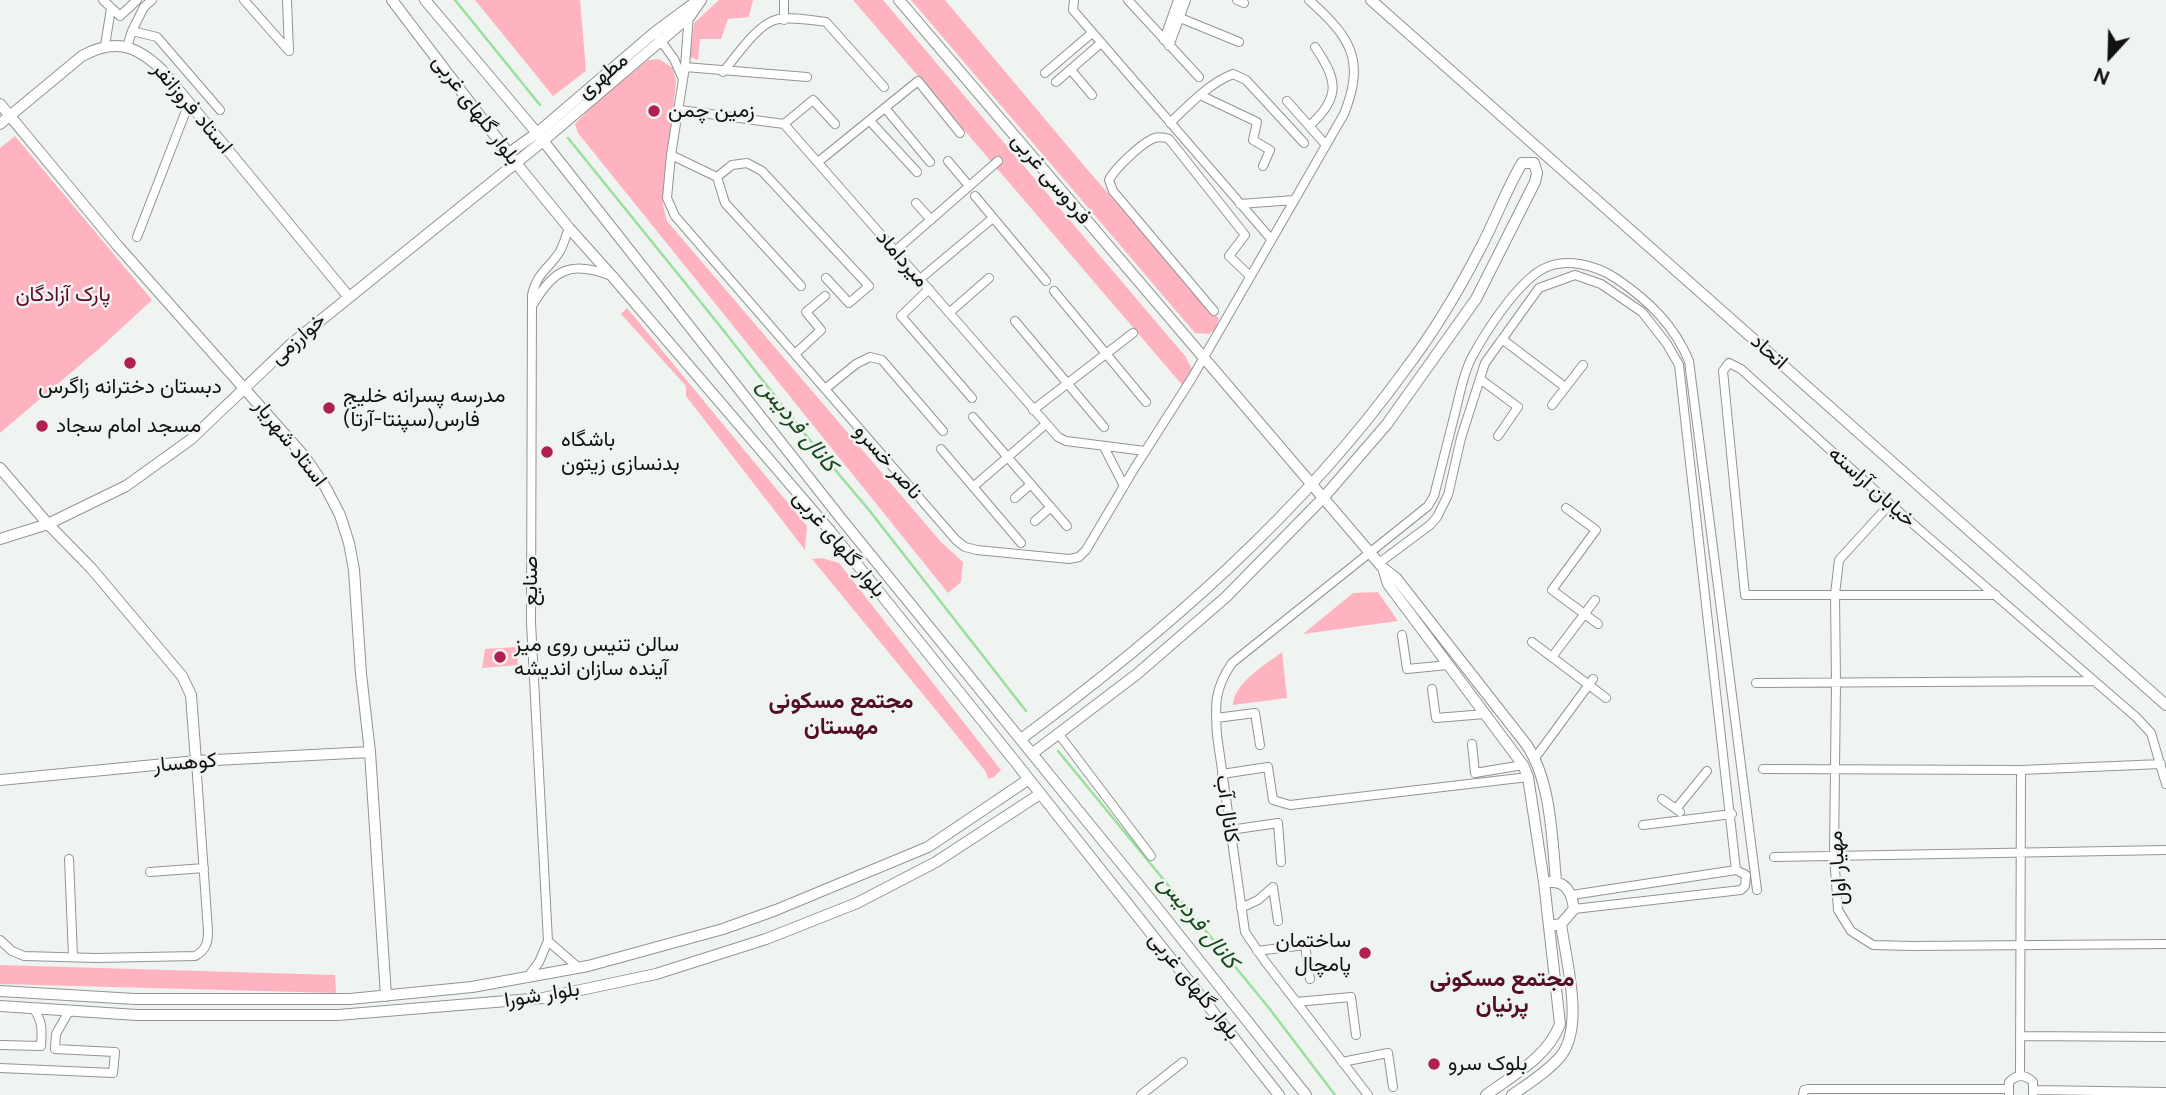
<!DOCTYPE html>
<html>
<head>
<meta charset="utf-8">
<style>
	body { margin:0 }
	#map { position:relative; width:2166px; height:1095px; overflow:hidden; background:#f0f4f0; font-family:Figtree,sans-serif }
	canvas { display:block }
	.north { position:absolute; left:2075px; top:21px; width:70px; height:70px; -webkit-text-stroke:5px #f0f4f0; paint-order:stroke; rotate:202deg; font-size:19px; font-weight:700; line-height:28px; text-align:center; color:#101110 }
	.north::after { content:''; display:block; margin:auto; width:24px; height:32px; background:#101110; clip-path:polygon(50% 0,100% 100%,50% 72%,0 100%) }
</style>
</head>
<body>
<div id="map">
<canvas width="2166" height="1095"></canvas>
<div class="north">N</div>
</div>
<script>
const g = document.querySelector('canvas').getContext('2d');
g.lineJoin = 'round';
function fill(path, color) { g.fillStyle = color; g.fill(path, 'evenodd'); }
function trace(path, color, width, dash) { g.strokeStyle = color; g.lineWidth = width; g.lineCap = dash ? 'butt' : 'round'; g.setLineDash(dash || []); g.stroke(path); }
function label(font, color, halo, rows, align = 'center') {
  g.font = font + ' Figtree,Vazirmatn,sans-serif'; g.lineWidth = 5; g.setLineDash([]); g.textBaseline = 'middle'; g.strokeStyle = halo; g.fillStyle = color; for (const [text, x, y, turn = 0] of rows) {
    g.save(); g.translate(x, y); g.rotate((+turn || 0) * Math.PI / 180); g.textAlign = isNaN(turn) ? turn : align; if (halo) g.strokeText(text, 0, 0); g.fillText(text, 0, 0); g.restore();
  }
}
const green = new Path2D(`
	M475 0H580L586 71 553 96Z
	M719 0H753L749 17 728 19 721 39H700L698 60 690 57 694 23Z
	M853 0H883L1185 356 1192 369 1188 382 1183 386Z
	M911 0H945L1086 168 1219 319 1215 329 1209 334 1195 333Z
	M659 59 673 68 676 81 663 205 667 221 941 542 963 562 961 582 948 593 578 133 575 124 595 103 648 60Z
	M15 136 152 300 100 348 0 433V148Z
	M627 308 807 526 805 550 686 396V386L621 314Z
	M822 558 839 563 1001 770 994 777 988 779 986 772 962 742 812 559Z
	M1378 592 1398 621 1303 634 1353 593Z
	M516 647 518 665 482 668 485 649Z
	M1282 652 1287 698 1233 705C1234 682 1267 664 1282 652Z
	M0 965 335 975 336 993 0 984Z`);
const stream = new Path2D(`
	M455 0 540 105
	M568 138 720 326 804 433 869 510 1026 711
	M1058 751 1269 1008 1335 1095`);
const street = new Path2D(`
	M103 0 120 16 137 0
	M244 0 289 51
	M287 0 289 51
	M1074 0 1073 10 1271 239
	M1128 0 1199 77
	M1237 0 1244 3
	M689 14 685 67 671 155 667 198 675 216 956 540 965 547 977 550 1069 559 1079 557 1086 550 1134 469 1192 378 1344 114C1366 59 1350 37 1309 0
	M1173 15 1239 42
	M784 20V0
	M132 31 144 7 152 0
	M658 37 674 59 682 77
	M1164 40 1178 0
	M105 46 111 8
	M1169 46 1186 0
	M127 47 132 31 157 37 220 110
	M685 67 807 77
	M1071 70 1092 95
	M723 72C735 58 757 25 775 20 789 16 811 20 826 22L884 87
	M1045 73 1092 33
	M1056 82 1101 43
	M1200 95 1257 122 1253 140 1270 150 1263 166
	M1287 101 1326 145
	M885 108 930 162
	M680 110 784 124 1058 437 1066 441 1145 451
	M870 121 917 172
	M1170 123C1189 105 1208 84 1233 74L1246 80 1304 143
	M784 124 813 100 835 124
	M1309 126C1341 98 1338 80 1315 47
	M671 155 717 177 725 203 801 286
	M948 161 969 186
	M818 162 918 81 960 133
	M717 177 732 165 747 163 762 171 869 286 849 303 826 278
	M975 196 1046 281
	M916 203 931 220
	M1240 204 1294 200
	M137 237 189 103
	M895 251 998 161
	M920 279 993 218
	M929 289 901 316 972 398
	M1054 291 1146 402
	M534 303C554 269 571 261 609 275
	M1214 311 1113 191 1109 180C1115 168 1140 145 1152 139 1158 136 1163 137 1169 139L1245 235 1229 256 1250 276
	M949 313 989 278
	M1015 321 1104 427
	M1502 339 1565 387
	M795 354 821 330 806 312 825 296
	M1480 379 1518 407 1498 436
	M825 389 856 364 870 357 882 360 943 431
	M1552 405 1583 365
	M1033 410 1133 333
	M973 417 1067 526
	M1104 447 1124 486
	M941 449 1021 543
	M973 487 1046 424
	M1015 498 1031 484
	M1890 504 1839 560 1835 594 1836 683 1834 855 1838 910 1851 931 1873 945 1912 946 2166 944
	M1566 508 1596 530 1552 590 1598 624
	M1035 521 1051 507
	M1379 563 1430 525 1437 517 1448 495 1461 438 1485 363 1539 288 1575 275 1601 284 1642 312 1667 344 1679 365 1736 870 1572 895
	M1996 595H1745L1723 371 1729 363 1741 369 1890 504 2136 717 2151 733 2166 784
	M1402 635 1407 669 1448 665
	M1532 642 1606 698
	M1552 657 1595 600
	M1756 683 2093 681
	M1432 689 1436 718 1485 714
	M1216 718 1255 713 1260 745
	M1058 733 1151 856
	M1472 744 1475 773 1523 765
	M1535 758 1593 679
	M1763 769 2021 770 2161 764
	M1222 774 1268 767 1273 800 1290 805 1528 777
	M1662 799 1680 812
	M1676 809 1707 771
	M1643 825 1732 814
	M1230 830 1278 823 1281 862
	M1774 857 2166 850
	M69 859 73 957
	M150 872 204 868
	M1241 908 1258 900 1273 887 1278 921
	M1574 909 1741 890 1745 886 1746 875 1736 870
	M0 940 12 951 24 956 96 958 195 956C206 950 208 943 208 931L196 761
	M548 941 579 968
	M1257 951 1305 945 1310 979
	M527 978 539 962 548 941 531 623 532 295C537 272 550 268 560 251 564 244 566 235 569 228
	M1296 1002 1351 997 1356 1035
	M2020 1036 2164 1037
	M0 1045 41 1046C42 1031 43 1021 33 1008
	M1342 1062 1388 1053 1393 1087
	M0 1068 113 1073 115 1052 55 1049 56 1034 69 1011
	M2020 1075 2021 770
	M2034 1090 2166 1092
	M1141 1095 1183 1062
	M1368 1095 1264 960 1245 932 1217 735C1215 706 1214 689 1232 663L1428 506 1434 496C1441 468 1448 441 1455 413 1460 394 1463 374 1472 357 1486 331 1516 285 1541 270 1564 256 1596 265 1617 279 1649 301 1674 325 1689 361L1757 890
	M1803 1095 1804 1090 1808 1089H2007
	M2009 1095V1082C2017 1074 2025 1074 2033 1082V1095`);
const secondary = new Path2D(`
	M392 0 515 162 569 228 612 276 831 532 1013 759 1279 1095
	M425 0 537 133 843 521 1151 900 1306 1095
	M899 0 1383 568 1396 578 1526 744C1551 780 1552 838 1556 881
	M1371 0 2166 705
	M0 104 117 245 305 457 326 488 340 515 349 543 354 570 361 674 370 752 386 996
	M0 124 82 56C115 38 136 45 162 70L348 296
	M509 153 537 133 655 32 697 1
	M0 468 48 524 91 568 182 676 191 695 196 761
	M0 539 48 524 126 486 190 440 290 345 543 141 690 16 701 0
	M1383 568 1388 584 1523 765 1528 777 1544 882 1560 1024C1548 1057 1513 1075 1486 1095
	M1021 739C1164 633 1300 515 1405 370 1433 333 1459 290 1480 249 1495 221 1506 190 1522 163H1534L1537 173 1535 182 1476 299 1387 424 1324 497 1226 597 1137 674 1033 753
	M0 780 196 761 370 752
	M1550 882C1567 881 1572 894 1574 909L1561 924 1555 925
	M0 991 135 999H350L472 987 588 966 723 929 776 910 928 847 1029 779
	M0 1006 137 1015H338L543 998 656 974 766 939 857 903 936 862 1040 794
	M1512 1095C1528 1084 1547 1072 1560 1057 1585 1027 1566 961 1561 924`);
const markers = [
	[654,111,7,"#b01f51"],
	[130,363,7,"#b01f51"],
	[329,408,7,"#b01f51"],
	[42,426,7,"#b01f51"],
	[547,452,7,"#b01f51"],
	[500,657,7,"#b01f51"],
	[1365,953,7,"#b01f51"],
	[1434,1064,7,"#b01f51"]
];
const streetNames = [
	["مطهری",603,76,-40],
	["استاد فروزانفر",192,108,50],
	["بلوار گلهای غربی",476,110,53],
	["فردوسی غربی",1051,179,50],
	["میرداماد",902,259,49],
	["خوارزمی",298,339,-41],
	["اتحاد",1769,352,42],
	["استاد شهریار",290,443,52],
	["ناصر خسرو",888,462,49],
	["خیابان آراسته",1872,487,42],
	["بلوار گلهای غربی",839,544,50],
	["صنایع",531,581,-90],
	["کوهسار",185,763,-5],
	["کانال آب",1227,809,82],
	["مهیار اول",1838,868,-94],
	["بلوار گلهای غربی",1194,986,51],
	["بلوار شورا",542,995,-9]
];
const poiNames = [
	["زمین چمن",668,111],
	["دبستان دخترانه زاگرس",130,387,"center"],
	["مدرسه پسرانه خلیج",343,396],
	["فارس(سپنتا-آرتا)",343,420],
	["مسجد امام سجاد",56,426],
	["باشگاه",561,440],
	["بدنسازی زیتون",561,464],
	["سالن تنیس روی میز",514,645],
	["آینده سازان اندیشه",514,669],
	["ساختمان",1351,941,"right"],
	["پامچال",1351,965,"right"],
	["بلوک سرو",1448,1064]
];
const parkNames = [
	["پارک آزادگان",63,295]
];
const waterNames = [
	["کانال فردیس",797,425,51],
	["کانال فردیس",1198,922,51]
];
const neighbourhoodNames = [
	["مجتمع مسکونی",841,701],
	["مهستان",841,727],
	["مجتمع مسکونی",1502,979],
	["پرنیان",1502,1005]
];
fill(green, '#ffb3c1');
trace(stream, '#98e09c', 2.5);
trace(street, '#919591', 10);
trace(secondary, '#919591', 12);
trace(street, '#fff', 8);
trace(secondary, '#fff', 10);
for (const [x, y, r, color] of markers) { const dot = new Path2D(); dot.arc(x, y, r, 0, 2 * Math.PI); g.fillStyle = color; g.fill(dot); trace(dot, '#f0f4f0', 2.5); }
label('21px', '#101110', '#f0f4f0', streetNames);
label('21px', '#101110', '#f0f4f0', poiNames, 'left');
label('21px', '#5d0626', '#f0f4f0', parkNames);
label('italic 23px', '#184a1f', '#f0f4f0', waterNames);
label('bold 23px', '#530f25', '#f0f4f0', neighbourhoodNames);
</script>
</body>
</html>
